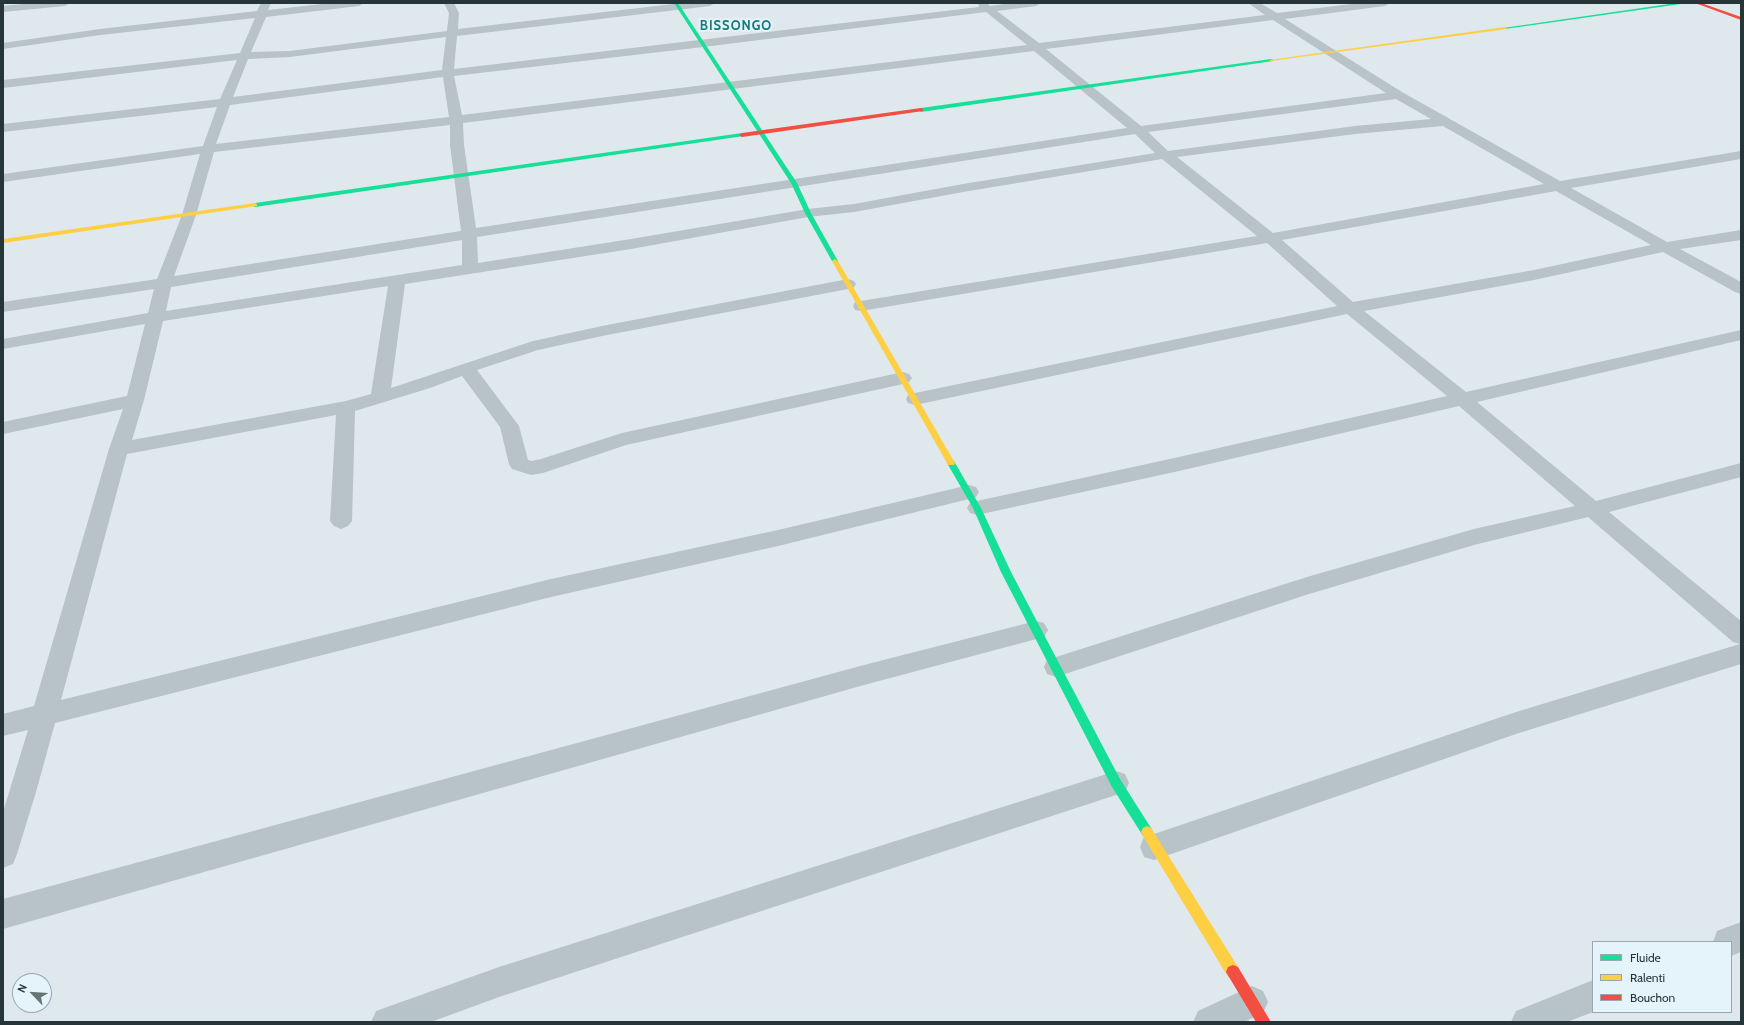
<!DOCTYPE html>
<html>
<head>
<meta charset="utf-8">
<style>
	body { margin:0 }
	#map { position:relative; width:1744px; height:1025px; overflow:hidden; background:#dee8ed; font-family:Cabin,sans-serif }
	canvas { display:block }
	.frame { position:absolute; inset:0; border:4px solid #263537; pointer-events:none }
	.legend { position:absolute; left:1592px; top:941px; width:140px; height:72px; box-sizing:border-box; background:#e5f4fb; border:1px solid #99a8ad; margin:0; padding:5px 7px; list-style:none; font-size:12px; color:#263537 }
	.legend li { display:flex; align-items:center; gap:8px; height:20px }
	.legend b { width:20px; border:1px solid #99a8ad }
	.north { position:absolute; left:12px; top:973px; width:40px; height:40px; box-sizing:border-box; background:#e5f4fb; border:1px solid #99a8ad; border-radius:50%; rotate:295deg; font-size:11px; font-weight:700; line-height:16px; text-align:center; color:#263537 }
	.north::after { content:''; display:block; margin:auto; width:14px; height:18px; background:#667477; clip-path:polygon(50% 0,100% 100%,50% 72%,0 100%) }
</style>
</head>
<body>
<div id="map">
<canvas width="1744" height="1025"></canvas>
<div class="frame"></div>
<ul class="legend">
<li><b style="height:5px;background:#16e098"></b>Fluide</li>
<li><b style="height:5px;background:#ffcf43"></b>Ralenti</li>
<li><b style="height:5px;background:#f24e42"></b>Bouchon</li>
</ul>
<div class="north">N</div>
</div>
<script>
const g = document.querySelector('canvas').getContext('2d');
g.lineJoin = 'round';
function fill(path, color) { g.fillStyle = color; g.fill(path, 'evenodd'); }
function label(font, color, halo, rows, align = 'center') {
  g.font = font + ' Cabin,sans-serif'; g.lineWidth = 4; g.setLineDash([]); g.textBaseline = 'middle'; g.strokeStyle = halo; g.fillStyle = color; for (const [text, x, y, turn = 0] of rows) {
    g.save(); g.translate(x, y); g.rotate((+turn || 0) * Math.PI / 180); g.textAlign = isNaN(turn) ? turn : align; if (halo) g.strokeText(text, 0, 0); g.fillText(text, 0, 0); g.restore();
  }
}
const street = new Path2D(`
	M33 3H70L65 6 3 12V6Z
	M261 3H271L268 10 331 3H364L359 6 266 17 251 52 290 51 447 31 449 13 444 3H454L459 13 458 29 682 3H715L710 6 457 36 454 69 979 7 978 3H987L990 6 1011 3H1041L1036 6 997 11 1039 43 1265 15 1248 3H1260L1277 13 1360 3H1390L1385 6 1285 19 1402 92 1560 181 1741 151V159L1571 188 1667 242 1741 230V240L1680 249 1741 282V294L1735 292 1663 252 1534 280 1364 311 1466 392 1741 330V340L1477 402 1596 501 1741 463V477L1609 512 1741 621V664L1516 734 1154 860 1144 857 1140 847 1144 837 1154 834 1516 712 1740 644 1733 642 1588 517 1474 545 1309 594 1056 677 1047 674 1044 667 1047 660 1056 657 1307 577 1474 529 1575 506 1459 406 1179 471 977 515 970 513 967 508 970 503 977 501 1179 457 1447 396 1347 314 915 405 908 403 906 399 908 395 915 393 1337 306 1267 243 861 311 855 310 853 306 855 302 861 301 1257 236 1162 159 963 192 854 212 808 217 631 249 405 284 391 388 533 341 602 326 848 279 854 281 856 284 854 287 848 289 602 336 538 350 477 370 519 426 528 460 532 461 541 459 622 433 903 372 909 374 912 378 909 382 903 384 626 445 543 473 531 475 512 469 509 464 500 427 462 376 430 388 355 411 352 521 348 526 341 529 334 526 330 521 336 415 127 454 61 700 551 579 778 530 969 485 976 487 979 492 976 497 969 499 778 546 551 597 55 723 36 792 17 854 13 864 3 868V812L28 730 3 736V714L34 706 109 449 123 409 3 434V422L127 396 145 324 3 349V339L148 313 154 289 3 312V302L157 279 182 215 200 154 3 182V174L203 146 217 107 3 132V124L220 99 237 60 3 88V80L240 53 255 18 100 35 3 49V43L100 29 257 11ZM986 12 1027 45 462 115 454 76 703 47ZM1273 20 1386 93 1141 126 1046 49ZM446 37 442 70 233 97 248 59 290 57ZM1034 51 1127 128 476 228 464 145 463 123ZM443 77 449 117 216 144 230 105ZM1396 99 1431 119 1355 126 1168 151 1148 132ZM450 125V145L461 231 174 276 196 215 214 152ZM1443 126 1544 184 1273 233 1177 157 1355 134ZM1135 134 1155 153 963 184 854 204 808 209 631 239 478 263 477 237ZM1556 191 1651 245 1534 270 1353 302 1282 240ZM462 240V265L166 311 171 287ZM388 286 371 394 346 401 132 440 144 400 163 321Z
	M1036 621 1044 623 1048 630 1044 637 864 685 3 929V899L864 665Z
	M1116 771 1125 774 1129 783 1125 792 1116 795 499 997 431 1022H371L376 1011 499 967Z
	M1741 922V952L1731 956V942H1713L1717 931Z
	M1593 980V1012L1567 1022H1511L1516 1011Z
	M1252 986 1263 991 1268 1002 1263 1013 1244 1022H1193L1198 1011Z`);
const fast = new Path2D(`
	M674 3H678L797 183 811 213 838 261 837 262H833L832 261 805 213 791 183Z
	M1676 3H1688L1505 29 1503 28Z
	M1271 59 1273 60V61L921 112 918 110 921 108Z
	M742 133 745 135 744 136 255 207 252 205 255 203Z
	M951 460 954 461 981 508 1011 572 1120 779 1151 828 1153 832 1151 836 1147 838 1143 836 1112 787 1001 572 973 508 947 463Z`);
const slow = new Path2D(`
	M1505 27 1507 29 1271 61 1269 60Z
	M255 203 257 204V206L3 243V239Z
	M835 259 838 261 955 463 954 465H948L947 463 832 261Z
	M1147 826 1151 828 1238 967 1240 972 1238 977 1233 979 1228 977 1143 836 1141 832 1143 828Z`);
const jam = new Path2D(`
	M1695 3H1701L1741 17V20Z
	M921 108 923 109V111L742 137 739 135 742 133Z
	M1233 965 1238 967 1271 1022H1256L1226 972 1228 967Z`);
const farDistrictnames = [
	["BISSONGO",736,26]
];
fill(street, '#b7c3c6');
fill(fast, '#16e098');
fill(slow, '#ffcf43');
fill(jam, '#f24e42');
g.letterSpacing = '1px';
label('bold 13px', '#177a7a', '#e5f4fb', farDistrictnames);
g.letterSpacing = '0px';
</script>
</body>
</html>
